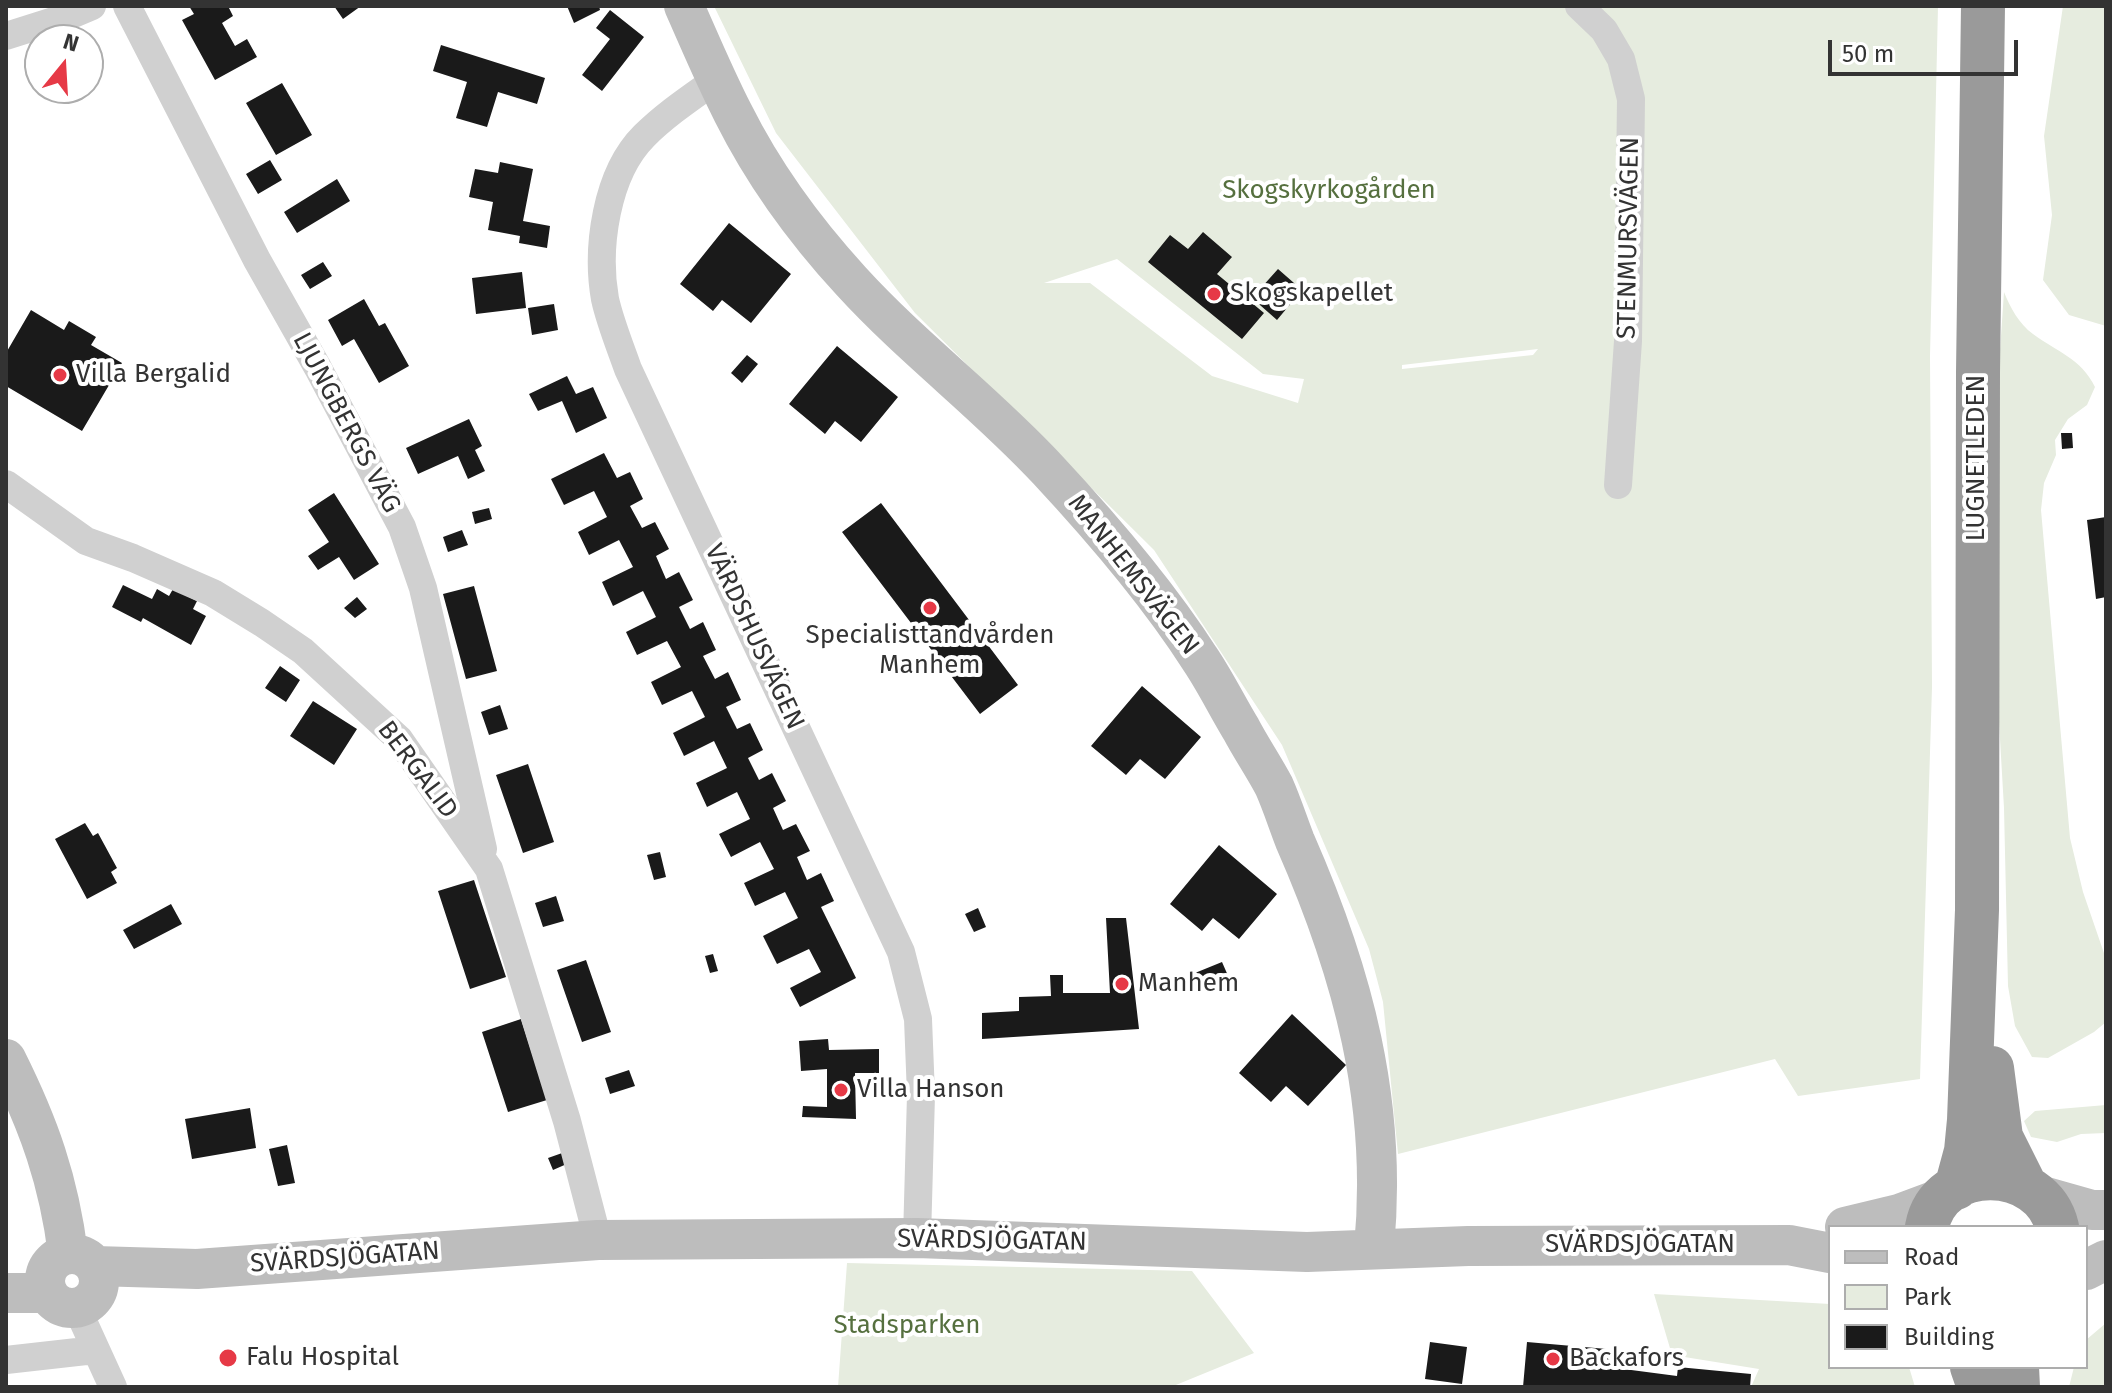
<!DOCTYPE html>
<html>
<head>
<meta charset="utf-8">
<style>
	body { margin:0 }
	#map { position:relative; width:2112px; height:1393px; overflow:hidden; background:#fff; font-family:"Fira Sans",sans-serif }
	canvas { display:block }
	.frame { position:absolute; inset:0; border:8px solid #333; pointer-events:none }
	.legend { position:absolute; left:1828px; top:1225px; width:260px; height:144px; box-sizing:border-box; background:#fff; border:2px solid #adadad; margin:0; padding:10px 14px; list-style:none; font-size:24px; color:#333 }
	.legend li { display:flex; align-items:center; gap:16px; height:40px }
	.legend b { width:40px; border:2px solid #adadad }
	.north { position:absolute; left:24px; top:24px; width:80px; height:80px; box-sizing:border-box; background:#fff; border:2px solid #adadad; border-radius:50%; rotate:18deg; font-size:22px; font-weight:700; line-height:32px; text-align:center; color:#333 }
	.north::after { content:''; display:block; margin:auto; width:28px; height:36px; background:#e63946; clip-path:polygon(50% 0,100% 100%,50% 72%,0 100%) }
	.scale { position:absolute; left:1828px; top:40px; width:190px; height:36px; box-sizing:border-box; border:4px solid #333; border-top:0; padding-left:10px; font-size:24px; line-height:28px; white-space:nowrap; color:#333; -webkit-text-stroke:6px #fff; paint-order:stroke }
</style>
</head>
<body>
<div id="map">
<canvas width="2112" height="1393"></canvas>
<div class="frame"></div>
<ul class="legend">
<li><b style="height:10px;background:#bdbdbd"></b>Road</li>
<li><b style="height:22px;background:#e6ecdf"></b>Park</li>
<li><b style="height:22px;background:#1a1a1a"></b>Building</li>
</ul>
<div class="north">N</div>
<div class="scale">50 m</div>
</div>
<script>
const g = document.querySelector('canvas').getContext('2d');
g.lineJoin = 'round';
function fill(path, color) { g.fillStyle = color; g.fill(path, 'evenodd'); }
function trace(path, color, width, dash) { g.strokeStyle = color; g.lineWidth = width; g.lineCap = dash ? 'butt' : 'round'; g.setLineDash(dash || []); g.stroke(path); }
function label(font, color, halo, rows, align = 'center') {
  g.font = font + ' "Fira Sans",sans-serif'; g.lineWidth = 8; g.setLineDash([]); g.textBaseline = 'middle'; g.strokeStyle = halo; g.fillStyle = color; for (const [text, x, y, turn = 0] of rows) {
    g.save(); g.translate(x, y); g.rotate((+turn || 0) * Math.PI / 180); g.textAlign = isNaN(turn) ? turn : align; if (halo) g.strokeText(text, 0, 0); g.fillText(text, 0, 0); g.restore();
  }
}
const green = new Path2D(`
	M714 6H1938L1930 356 1932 687 1920 1079 1798 1096 1775 1059 1398 1154 1383 1002 1369 949 1282 745 1154 550 915 313 776 133ZM1117 259 1263 374 1304 379 1298 403 1212 376 1090 283H1044ZM1538 349 1533 355 1402 369V365Z
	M2063 6H2106V326L2069 315 2043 280 2052 215 2044 136Z
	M2004 292C2010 307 2019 324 2033 334 2057 352 2081 358 2095 387L2087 405 2068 419 2055 440 2056 455 2044 483 2041 510 2070 838 2083 892 2106 959V1022L2094 1032 2048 1058 2032 1057 2015 1026 2008 986 2004 808 1999 722 1996 409Z
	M2106 1105V1133L2081 1134 2057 1142 2031 1137 2024 1121 2035 1111Z
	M847 1263 1192 1271 1254 1353 1171 1387H838Z
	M1654 1294 1830 1304V1367H1909L1915 1387H1751L1759 1369 1672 1355Z
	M2106 1323V1387H2069L2074 1367H2086V1340Z`);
const building = new Path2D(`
	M189 6H228L233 16 222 23 235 46 247 39 257 57 215 80 182 20 194 14Z
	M334 6H361L343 19Z
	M567 6H599L600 10 574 23Z
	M610 10 644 37 602 91 582 75 610 39 596 28Z
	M441 45 545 78 537 104 498 92 487 127 456 118 467 82 433 71Z
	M282 83 312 135 276 155 246 103Z
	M270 160 282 180 258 194 246 174Z
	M500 162 533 169 523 221 550 226 547 248 519 243 520 236 488 230 493 202 469 197 475 169 498 173Z
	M337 179 350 201 297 233 284 212Z
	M729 223 791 274 751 323 722 300 713 311 680 284Z
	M1203 232 1232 257 1217 274 1264 313 1242 339 1148 262 1170 235 1188 249Z
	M323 262 332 276 310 289 301 275Z
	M1278 269 1302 290 1277 320 1252 298Z
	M522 272 526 308 476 314 472 278Z
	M364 299 379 326 385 323 409 366 379 383 354 339 342 346 328 320Z
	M554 304 558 330 532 335 528 308Z
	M31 310 64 330 69 321 96 337 91 345 122 363 82 431 6 386V353Z
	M837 346 898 397 861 442 835 421 825 434 789 404Z
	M747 355 758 364 742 383 731 373Z
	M567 376 576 394 593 387 607 418 576 433 562 401 538 411 529 394Z
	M469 419 482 446 475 450 485 471 468 479 458 456 418 474 406 448Z
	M2061 433H2072L2073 448 2062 449Z
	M604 453 617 478 630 472 643 499 630 506 642 528 655 522 669 549 656 556 666 579 679 572 693 600 679 607 690 629 703 622 716 650 703 656 715 679 728 672 741 700 726 707 737 729 750 723 763 750 748 758 759 780 772 773 786 801 773 808 783 830 796 824 810 851 797 857 807 880 821 873 834 901 821 907 856 978 800 1007 790 988 821 972 809 949 777 964 763 936 798 918 785 892 755 906 744 883 774 869 760 842 731 857 719 834 750 819 737 792 707 807 696 783 727 768 714 741 684 756 673 733 705 717 692 691 662 705 651 682 681 667 667 641 637 655 626 632 656 617 643 591 613 606 602 582 633 567 619 540 589 555 578 532 607 517 594 491 564 505 551 479Z
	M334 493 379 564 354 580 339 557 318 570 308 556 329 542 308 510Z
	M881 503 1018 685 980 714 842 532Z
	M489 508 492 519 475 524 472 512Z
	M2106 517V597L2096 599 2087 520Z
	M462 530 468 545 448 552 443 537Z
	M123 585 152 599 157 589 169 596 173 589 197 601 193 609 206 616 191 645 143 618 141 622 112 607Z
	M474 586 497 671 466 679 443 594Z
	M357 597 367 609 355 618 344 608Z
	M280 666 300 680 286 702 265 688Z
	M1142 686 1201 737 1165 779 1140 759 1126 775 1091 746Z
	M313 701 357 729 334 765 290 736Z
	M500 705 508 729 489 735 481 712Z
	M528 764 554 842 523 853 496 775Z
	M85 823 93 836 98 833 117 868 111 872 117 883 87 899 55 839Z
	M1219 845 1277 894 1239 939 1213 918 1202 931 1170 904Z
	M660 852 666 877 654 880 647 855Z
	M474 880 506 977 470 989 438 891Z
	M556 896 564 921 543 927 535 903Z
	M171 904 182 924 134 949 123 930Z
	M978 908 986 927 974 932 965 914Z
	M1106 918H1126L1139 1029 982 1039V1013L1019 1011V997L1051 996 1050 975H1063V993H1110Z
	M713 954 718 971 710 973 705 956Z
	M586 960 611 1032 582 1042 557 970Z
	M1222 962 1229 978 1202 989 1195 973Z
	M1292 1014 1346 1065 1308 1106 1286 1086 1271 1102 1239 1073Z
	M521 1019 547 1100 508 1112 482 1032Z
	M828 1039 829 1050 879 1049V1073H855L856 1119 802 1117 803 1106 827 1107V1069L801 1071 799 1041Z
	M629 1070 635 1086 610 1094 605 1078Z
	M250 1108 256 1148 192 1159 185 1119Z
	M287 1145 295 1183 278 1186 269 1149Z
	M565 1152 569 1163 553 1170 548 1158Z
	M1430 1342 1467 1347 1462 1384 1425 1379Z
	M1527 1342 1618 1350 1616 1368 1677 1376 1678 1367 1751 1374 1750 1387H1523Z`);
const street = new Path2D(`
	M127 6 257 260 318 368 402 527 423 588 483 849
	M1579 6 1604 30 1621 59 1631 99 1628 341 1618 485
	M6 36 66 17 92 6
	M717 79C692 97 666 114 644 136 606 174 596 248 605 299 610 322 620 346 628 369L901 952 918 1019 921 1095 917 1238
	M6 484 86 541 133 558 213 593 262 623 303 651 399 739 489 869 567 1121 598 1240
	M77 1308 113 1387
	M6 1360 95 1350`);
const secondary = new Path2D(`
	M684 6C700 42 715 78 733 113 763 173 806 232 851 281 913 349 986 403 1048 470 1102 528 1157 592 1200 659 1215 681 1227 706 1241 729 1251 748 1264 767 1274 786 1282 804 1288 823 1295 841 1353 973 1388 1103 1374 1248
	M6 1059C39 1125 59 1181 68 1254
	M2039 1195 2092 1210H2106
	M1845 1227 1899 1214 1942 1198
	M45 1281a27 27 0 1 1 54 0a27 27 0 1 1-54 0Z
	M95 1266 197 1269 598 1240 917 1238 1307 1252 1468 1246 1789 1245 1830 1253
	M2086 1270 2106 1260
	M6 1293H48`);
const highway = new Path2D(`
	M1992 1068 2001 1137 2026 1187
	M1956 1188 1966 1151 1969 1120 1977 910 1978 372 1983 6
	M1927 1227C1939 1161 2042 1163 2057 1227
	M1972 1367 1979 1387
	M2017 1367 2018 1387`);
const markers = [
	[1214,294,8,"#e63946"],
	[60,375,8,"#e63946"],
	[930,608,8,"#e63946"],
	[1122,984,8,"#e63946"],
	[841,1090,8,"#e63946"],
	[228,1358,10,"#e63946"],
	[1553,1359,8,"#e63946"]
];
const parkNames = [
	["Skogskyrkogården",1329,191],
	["Stadsparken",907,1326]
];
const streetNames = [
	["STENMURSVÄGEN",1629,238,-89],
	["LJUNGBERGS VÄG",346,423,62],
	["LUGNETLEDEN",1977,458,-90],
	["MANHEMSVÄGEN",1133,575,52],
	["VÄRDSHUSVÄGEN",754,637,65],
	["BERGALID",417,770,53],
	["SVÄRDSJÖGATAN",992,1241,1],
	["SVÄRDSJÖGATAN",1640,1245],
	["SVÄRDSJÖGATAN",345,1258,-4]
];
const poiNames = [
	["Skogskapellet",1230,294],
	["Villa Bergalid",76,375],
	["Specialisttandvården",930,636,"center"],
	["Manhem",930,666,"center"],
	["Manhem",1138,984],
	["Villa Hanson",857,1090],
	["Falu Hospital",246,1358],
	["Backafors",1569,1359]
];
fill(green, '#e6ecdf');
fill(building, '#1a1a1a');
trace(street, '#d0d0d0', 28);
trace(secondary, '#bdbdbd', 40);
trace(highway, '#9a9a9a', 44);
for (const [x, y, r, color] of markers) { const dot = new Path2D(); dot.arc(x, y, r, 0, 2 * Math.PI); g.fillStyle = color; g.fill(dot); trace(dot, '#fff', 3); }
label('26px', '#56703f', '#fff', parkNames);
label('26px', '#333', '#fff', streetNames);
label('26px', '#333', '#fff', poiNames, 'left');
</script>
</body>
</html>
